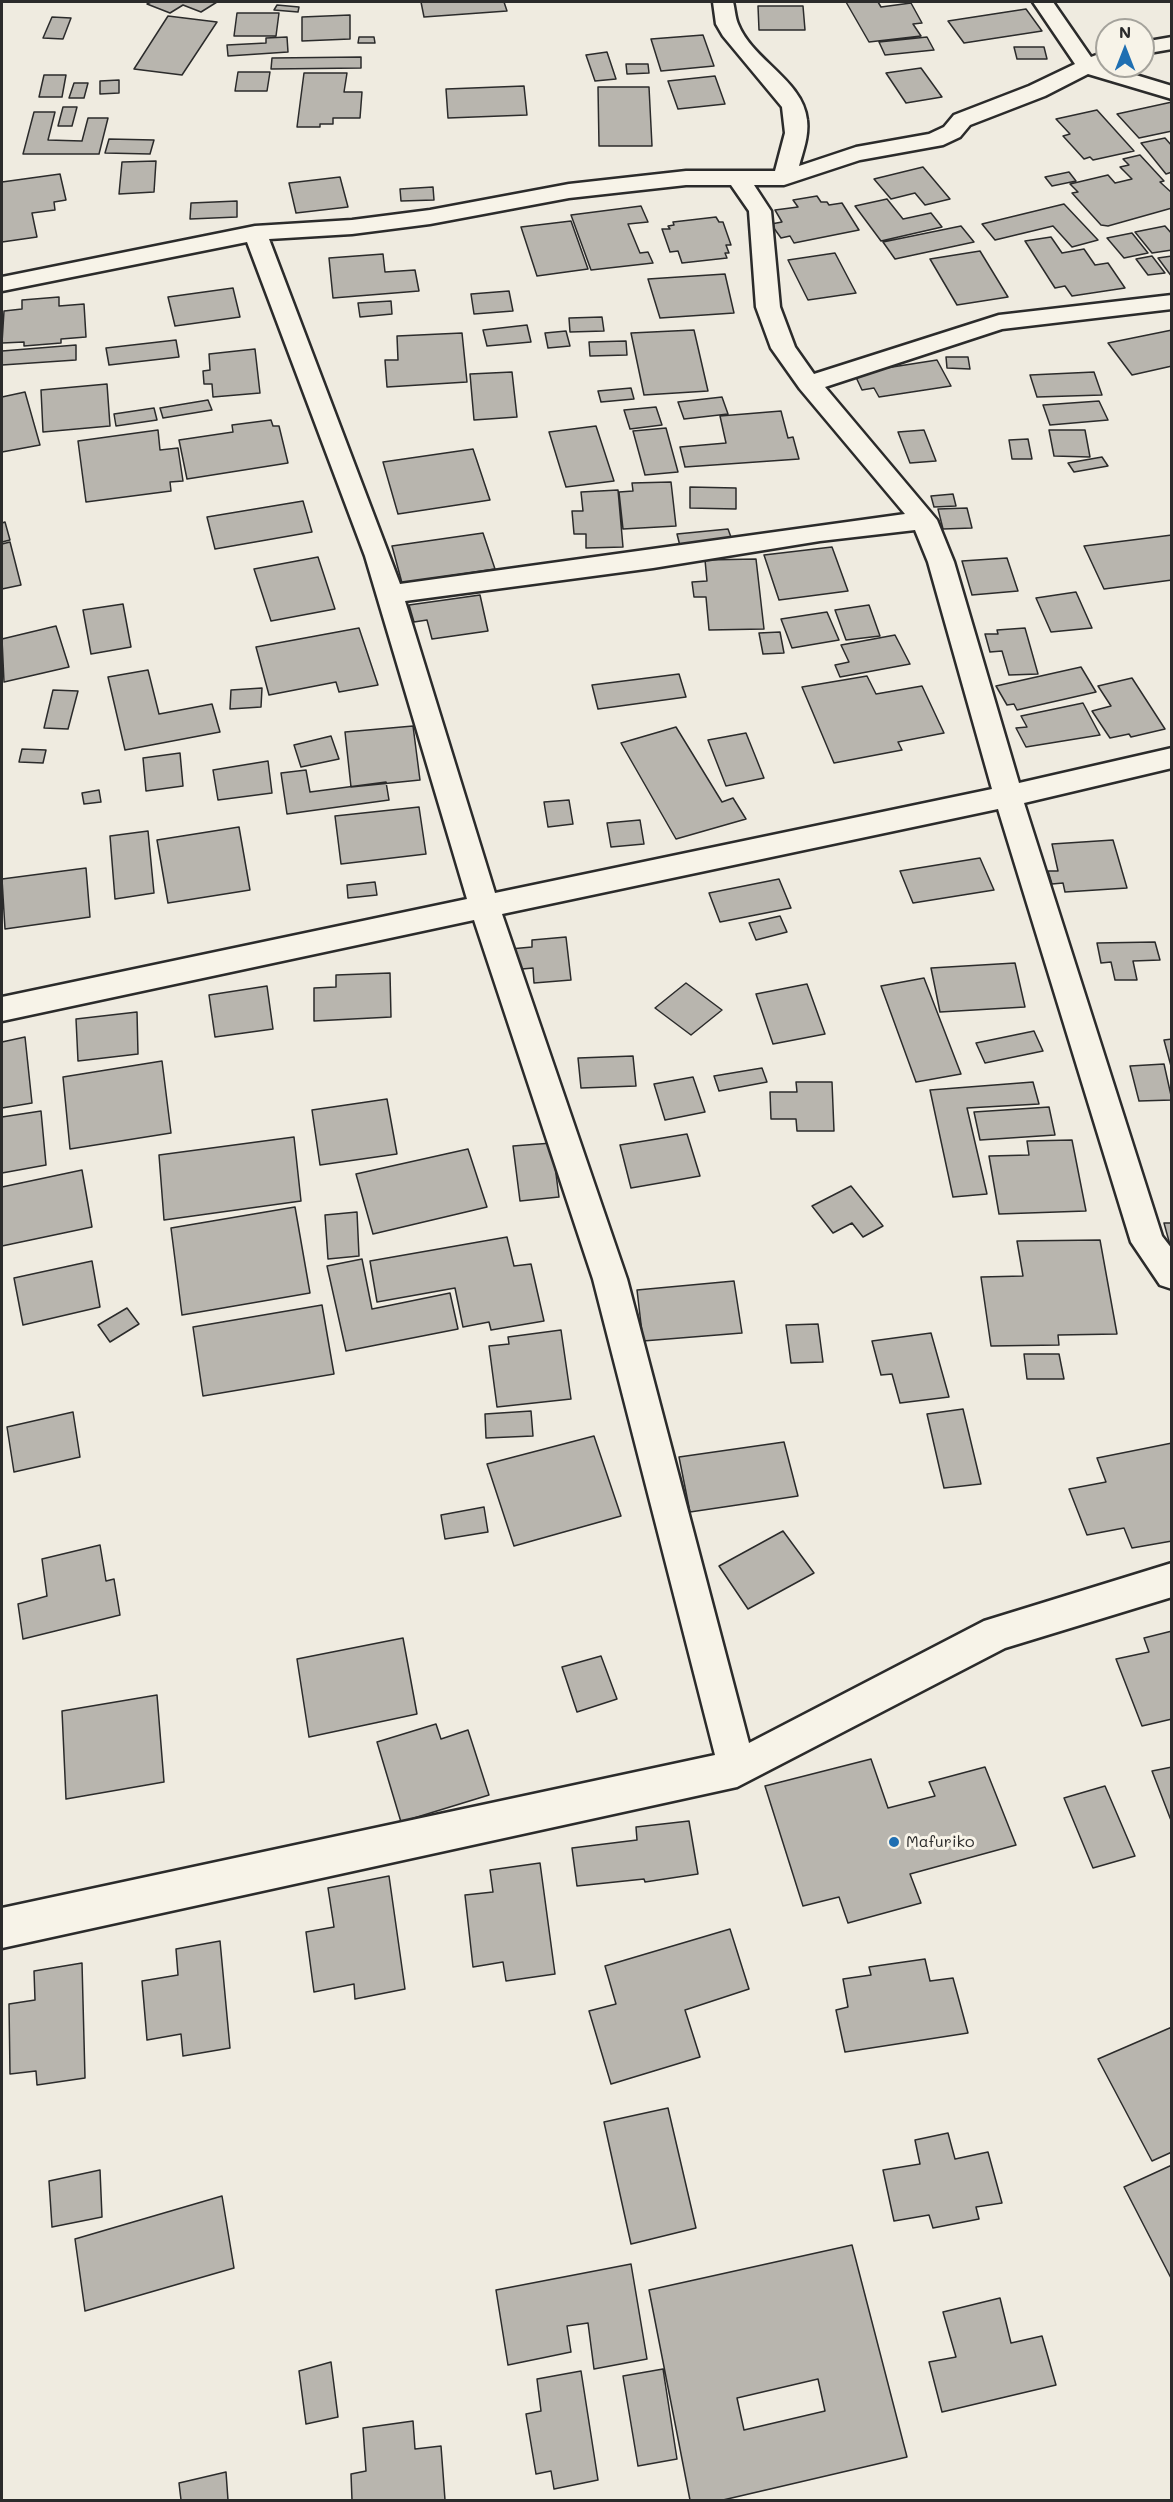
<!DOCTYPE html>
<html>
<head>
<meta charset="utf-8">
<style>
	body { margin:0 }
	#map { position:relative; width:1173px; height:2502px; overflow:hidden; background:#efebe0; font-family:Mali,sans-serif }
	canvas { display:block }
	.frame { position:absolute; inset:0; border:3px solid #2b2b2b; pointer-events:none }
	.north { position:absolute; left:1095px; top:18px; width:60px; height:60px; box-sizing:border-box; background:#f7f3e8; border:2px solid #a5a39c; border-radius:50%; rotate:0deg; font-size:16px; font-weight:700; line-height:24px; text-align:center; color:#2b2b2b }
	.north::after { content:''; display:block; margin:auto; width:21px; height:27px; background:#1f6fb2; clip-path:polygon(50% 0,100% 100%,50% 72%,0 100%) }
</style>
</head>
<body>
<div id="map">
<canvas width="1173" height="2502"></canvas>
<div class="frame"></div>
<div class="north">N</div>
</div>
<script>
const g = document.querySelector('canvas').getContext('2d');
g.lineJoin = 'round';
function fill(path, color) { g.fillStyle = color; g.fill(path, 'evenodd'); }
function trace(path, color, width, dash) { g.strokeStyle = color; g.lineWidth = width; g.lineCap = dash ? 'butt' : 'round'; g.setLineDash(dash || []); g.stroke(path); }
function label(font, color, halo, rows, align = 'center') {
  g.font = font + ' Mali,sans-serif'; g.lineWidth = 6; g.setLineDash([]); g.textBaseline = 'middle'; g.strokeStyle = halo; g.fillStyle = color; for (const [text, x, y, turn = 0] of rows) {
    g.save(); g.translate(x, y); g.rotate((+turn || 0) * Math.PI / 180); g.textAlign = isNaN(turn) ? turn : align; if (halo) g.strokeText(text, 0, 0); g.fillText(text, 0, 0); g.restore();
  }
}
const building = new Path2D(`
	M151 2H217L201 12 183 5 170 13 147 4Z
	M421 2H504L507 11 424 17Z
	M846 2H878L881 7 911 3 922 23 913 24 921 36 869 42Z
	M277 5 299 7 298 12 274 10Z
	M758 6H803L805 30H759Z
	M1026 9 1042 31 964 43 948 21Z
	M237 13H279L276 36H234Z
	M350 15V39L302 41V17Z
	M168 16 217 22 182 75 134 69Z
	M52 17 71 18 63 39 43 38Z
	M703 35 714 66 661 71 651 39Z
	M287 37 288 52 228 56 227 45 266 43V38Z
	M359 37H374L375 43H358Z
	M927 37 934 50 885 55 879 42Z
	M1014 47H1044L1047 59H1017Z
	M607 52 616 79 595 81 586 55Z
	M361 57V68L271 69 272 58Z
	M626 64H648L649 73 627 74Z
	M921 68 942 97 906 103 886 73Z
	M238 72H270L267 91H235Z
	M304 73H347L344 92H362L360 118H333V124H320V127H297Z
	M44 75H66L62 97H39Z
	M715 76 725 104 678 109 668 81Z
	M119 80V93L100 94V81Z
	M74 83H88L84 98H69Z
	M524 86 527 115 448 118 446 89Z
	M598 87H649L652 146H599Z
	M1172 102V131L1139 138 1117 114Z
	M63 107H77L72 126H58Z
	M1097 110 1134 151 1093 160 1090 157 1084 159 1063 136 1070 134 1056 119Z
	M34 112H55L48 140 82 141 88 118H108L99 154H23Z
	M1165 138 1172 146V172L1166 174 1141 143Z
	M109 139 154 140 150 154 105 153Z
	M1140 155 1164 181 1160 182 1172 193V208L1108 226 1101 225 1072 193 1078 192 1070 184 1108 175 1115 183 1132 179 1120 167 1129 165 1123 159Z
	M156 161 154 192 119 194 122 162Z
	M923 167 950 199 925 205 915 193 891 199 874 179Z
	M1069 172 1076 181 1052 186 1045 177Z
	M60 174 66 200 54 202 55 210 32 213 37 237 2 242V182Z
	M340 177 348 207 296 213 289 183Z
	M433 187 434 200 401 201 400 189Z
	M817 196 821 202H827L829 205 842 203 859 230 794 243 790 236 781 238 771 224 782 222 775 210 798 207 793 200Z
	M887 199 903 219 931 213 942 227 881 241 855 206Z
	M237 201V217L190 219 191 203Z
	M1064 204 1098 240 1072 247 1053 226 995 240 982 224Z
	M641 206 648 222 628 224 640 253 648 252 653 263 591 270 571 215Z
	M716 217 719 222H723L731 245H726L729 253H725L727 258 682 263 678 251 670 252 662 229H670L668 226 674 225 673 222Z
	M571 221 588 269 537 276 521 227Z
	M961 226 974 242 895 259 883 242Z
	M1165 226 1172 234V250L1152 253 1135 232Z
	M1132 233 1148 253 1124 258 1107 238Z
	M1051 237 1062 253 1084 249 1095 265 1108 263 1125 288 1072 296 1065 286 1055 288 1025 241Z
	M980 251 1008 297 957 305 930 259Z
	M835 253 856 293 808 300 788 260Z
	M383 254 385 272 415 270 419 291 333 298 329 258Z
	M1152 256 1165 273 1148 275 1136 259Z
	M1172 256V277L1158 258Z
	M725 274 734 313 660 318 648 279Z
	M233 288 240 317 175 326 168 297Z
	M509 291 513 311 474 314 471 294Z
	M59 297V306L84 304 86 337 61 339V343L24 346V342L2 343 4 311 22 309V300Z
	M391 301 392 314 360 317 358 303Z
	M602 317 604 331 570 332 569 318Z
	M527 325 531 342 487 346 483 330Z
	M694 330 708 391 644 395 631 333Z
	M1172 330V366L1132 375 1108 343Z
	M566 331 570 346 548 348 545 333Z
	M462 333 467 382 387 387 385 360H398L397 336Z
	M176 340 179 357 109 365 106 348Z
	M626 341 627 355 590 356 589 342Z
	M76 345V360L2 365V351Z
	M255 349 260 393 213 397 212 384H204L203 371 210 370 209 354Z
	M946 357H968L970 369 947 368Z
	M937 360 951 386 879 397 874 388 862 390 854 373Z
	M512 372 517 417 474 420 470 374Z
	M1094 372 1102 395 1037 397 1030 375Z
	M107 384 110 426 43 432 41 390Z
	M631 388 634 399 601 402 598 391Z
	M25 392 40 445 2 452V397Z
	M722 397 728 414 684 419 678 402Z
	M208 400 212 410 163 418 160 408Z
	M1099 401 1108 420 1050 425 1043 405Z
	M656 407 662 425 630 429 624 410Z
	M154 408 157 420 116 426 114 414Z
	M781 411 788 438 793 437 799 459 685 467 680 447 726 443 720 416Z
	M271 420 273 426H279L288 463 187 479 179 440 233 432 232 425Z
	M596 426 614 481 566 487 549 432Z
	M666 428 678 472 645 475 633 431Z
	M158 430 160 450 178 448 183 481 170 482 171 491 86 502 78 441Z
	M924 430 936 461 910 463 898 432Z
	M1049 430H1085L1090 457 1054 456Z
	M1028 439 1032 459H1012L1009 440Z
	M473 449 490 500 398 514 383 462Z
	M1102 457 1108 466 1074 472 1068 463Z
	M671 482 676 526 623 529 619 492 633 491 632 483Z
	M690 487 736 488V509L690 508Z
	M618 490 623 547 586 548V534H574L572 511H583L581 492Z
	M953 494 956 506 934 507 931 496Z
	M303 501 312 532 215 549 207 517Z
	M967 508 972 528 943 529 938 509Z
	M5 522 10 540 2 542V523Z
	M728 529 735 548 682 554 677 534Z
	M483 533 495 569 402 583 392 546Z
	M1172 535V580L1104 589 1084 546Z
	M10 542 21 585 2 589V544Z
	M832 547 848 591 779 600 764 555Z
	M318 557 335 609 271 621 254 569Z
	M1007 558 1018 591 972 595 962 561Z
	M756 559 764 629 709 630 706 597H694L692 582 707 581 705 560Z
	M1076 592 1092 628 1051 632 1036 598Z
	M480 595 488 631 432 639 427 620 414 622 409 605Z
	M123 604 131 647 91 654 83 610Z
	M869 605 880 636 846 640 835 610Z
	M827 612 839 640 792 648 781 619Z
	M56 626 69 667 4 682 2 639Z
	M359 628 378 685 339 692 336 682 269 695 256 647Z
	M1025 628 1038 674 1009 675 1002 651 990 652 985 634H998L997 630Z
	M780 632 784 653 763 654 759 633Z
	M895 635 910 664 840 677 835 665 849 662 841 645Z
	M1081 667 1096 692 1017 710 1014 704 1007 705 996 686Z
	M148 670 159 714 212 704 220 732 125 750 108 677Z
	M679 674 686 697 598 709 592 685Z
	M867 676 876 694 922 686 944 733 898 742 902 750 834 763 802 687Z
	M1132 678 1165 729 1131 737 1129 734 1110 738 1092 711 1111 706 1098 686Z
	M262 688 261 707 230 709 231 690Z
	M53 690 78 691 68 729 44 728Z
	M1083 703 1100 735 1026 747 1016 728 1027 727 1021 716Z
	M413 726 420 780 351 787 345 732Z
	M676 727 722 802 733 798 746 819 676 839 621 743Z
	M746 733 764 778 726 786 708 740Z
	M331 736 339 759 301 767 294 745Z
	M22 749 46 750 43 763 19 762Z
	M180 753 183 786 146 791 143 758Z
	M268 761 272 793 218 800 213 770Z
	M306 770 310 792 386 782 389 800 287 814 281 773Z
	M99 790 101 802 84 804 82 793Z
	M569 800 573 824 548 827 544 802Z
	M419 807 426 854 341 864 335 816Z
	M640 820 644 844 611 847 607 823Z
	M239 827 250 890 168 903 157 840Z
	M148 831 154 893 115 899 110 836Z
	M1113 840 1127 888 1065 892 1063 883 1052 884 1048 871H1058L1052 844Z
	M980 858 994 890 913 903 900 871Z
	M86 868 90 917 5 929 2 879Z
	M779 879 791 908 720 922 709 893Z
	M375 882 377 895 348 898 347 885Z
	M780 916 787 932 756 940 749 923Z
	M566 937 571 980 534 983 533 968 511 970 510 949 532 947V940Z
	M1155 942 1160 960 1133 961 1137 980H1115L1111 962 1101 963 1097 943Z
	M1015 963 1025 1007 940 1012 931 968Z
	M390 973 391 1017 314 1021V988L336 987V975Z
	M924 978 961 1074 916 1082 881 986Z
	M686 983 722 1010 691 1035 655 1008Z
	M807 984 825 1034 773 1044 756 994Z
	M267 986 273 1029 215 1037 209 995Z
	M137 1012 138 1054 78 1061 76 1019Z
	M1034 1031 1043 1051 985 1063 976 1043Z
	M25 1037 32 1103 2 1108V1042Z
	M1172 1039V1070L1164 1040Z
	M633 1056 636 1086 581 1088 578 1058Z
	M162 1061 171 1133 70 1149 63 1077Z
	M1164 1064 1172 1100 1139 1101 1130 1066Z
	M762 1068 767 1082 719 1091 714 1076Z
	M693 1077 705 1112 665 1120 654 1084Z
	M796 1082H832L834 1131H797L796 1119H771L770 1092H797Z
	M1033 1082 1039 1104 967 1108 987 1194 953 1197 930 1090Z
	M387 1099 397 1154 320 1165 312 1110Z
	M1049 1107 1055 1135 980 1140 974 1112Z
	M41 1111 46 1165 2 1173V1117Z
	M687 1134 700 1176 631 1188 620 1145Z
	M294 1137 301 1201 164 1220 159 1155Z
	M1072 1140 1086 1211 999 1214 989 1156 1029 1155 1027 1141Z
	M552 1143 559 1197 520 1201 513 1146Z
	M468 1149 487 1207 373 1234 356 1174Z
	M82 1170 92 1227 2 1246V1187Z
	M851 1186 883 1226 863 1237 852 1223 833 1233 812 1206Z
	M295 1207 310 1293 182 1315 171 1228Z
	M357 1212 359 1256 328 1259 325 1215Z
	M1164 1223H1172V1244L1170 1245Z
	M507 1237 514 1266 531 1264 544 1321 491 1330 489 1322 463 1327 455 1288 377 1302 370 1261Z
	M1100 1240 1117 1334 1058 1335 1059 1345 991 1346 981 1277 1023 1276 1017 1241Z
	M362 1259 372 1309 450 1293 458 1329 346 1351 327 1266Z
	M92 1261 100 1307 23 1325 14 1278Z
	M734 1281 742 1333 643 1341 637 1290Z
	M322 1305 334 1374 203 1396 193 1327Z
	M127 1308 139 1324 110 1342 98 1325Z
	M818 1324 823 1362 791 1363 786 1325Z
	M561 1330 571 1399 497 1407 489 1346 509 1344 508 1337Z
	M931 1333 949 1397 900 1403 892 1374 881 1375 872 1341Z
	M1024 1354H1059L1064 1379H1027Z
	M963 1409 981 1484 944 1488 927 1414Z
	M531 1411 533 1436 486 1438 485 1414Z
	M73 1412 80 1457 14 1472 7 1427Z
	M594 1436 621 1516 514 1546 487 1464Z
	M784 1442 798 1496 690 1512 679 1457Z
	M1172 1443V1541L1132 1548 1124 1528 1087 1535 1069 1489 1106 1482 1097 1458Z
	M484 1507 488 1532 445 1539 441 1515Z
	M783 1531 814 1573 748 1609 719 1566Z
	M100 1545 106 1581 114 1579 120 1615 23 1639 18 1604 47 1596 42 1559Z
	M1172 1631V1719L1142 1726 1116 1659 1149 1652 1144 1638Z
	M403 1638 417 1714 309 1737 297 1659Z
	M601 1656 617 1699 577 1712 562 1667Z
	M157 1695 164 1782 66 1799 62 1711Z
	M436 1724 441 1739 468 1730 489 1795 401 1822 377 1742Z
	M871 1759 888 1808 935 1796 929 1782 985 1767 1016 1845 910 1874 921 1903 848 1923 839 1897 803 1906 765 1786Z
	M1172 1767V1823L1152 1771Z
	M1105 1786 1135 1856 1093 1868 1064 1798Z
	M689 1821 698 1874 645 1882 644 1879 577 1886 572 1848 637 1840 636 1827Z
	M540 1863 555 1974 506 1981 503 1962 473 1967 465 1895 493 1892 490 1870Z
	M389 1876 405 1989 355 1999 354 1984 314 1992 306 1932 334 1927 328 1888Z
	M730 1929 749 1989 685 2010 700 2057 611 2084 589 2011 616 2004 605 1966Z
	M220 1941 230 2048 183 2056 181 2034 147 2040 142 1981 178 1975 176 1949Z
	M925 1959 930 1981 953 1978 968 2033 845 2052 836 2010 848 2007 843 1979 871 1975 869 1967Z
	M82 1963 85 2078 37 2085 36 2071 10 2074 9 2004 35 2000 34 1971Z
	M1172 2027V2152L1152 2161 1098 2059Z
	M668 2108 696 2228 631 2244 604 2122Z
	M948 2133 955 2159 988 2152 1002 2203 976 2207 979 2219 933 2228 929 2215 894 2221 883 2170 920 2164 915 2140Z
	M1172 2165V2280L1124 2187Z
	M100 2170 102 2217 52 2227 49 2181Z
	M222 2196 234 2268 85 2311 75 2239Z
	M852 2245 907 2457 723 2500H690L649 2290ZM818 2379 825 2411 744 2430 737 2398Z
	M631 2264 647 2359 594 2369 588 2323 567 2326 571 2352 508 2365 496 2290Z
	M1000 2298 1011 2343 1042 2336 1056 2385 942 2412 929 2362 956 2357 943 2312Z
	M331 2362 338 2417 306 2424 299 2371Z
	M663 2369 677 2459 638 2466 623 2376Z
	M581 2371 598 2480 554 2489 551 2471 536 2474 526 2414 541 2411 537 2379Z
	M413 2421 415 2449 441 2446 445 2500H352L351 2474 366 2471 363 2428Z
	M226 2472 228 2500H181L179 2483Z`);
const minor = new Path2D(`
	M713 2H733C735 9 735 17 738 24 752 60 803 80 807 120 809 136 803 151 799 166L856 147 929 134 944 127 954 115 1029 86 1075 64 1033 2H1053L1091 57 1107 51 1106 66 1172 86V99L1088 74 1045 96 970 125 960 137 943 145 860 160 784 185H754L771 211 780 307 795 347 814 374 999 315 1172 295V309L1002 329 825 387 937 520 954 562 1019 783 1172 748V768L1024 803 1162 1236 1172 1249V1289L1160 1285 1131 1242 998 809 502 914 627 1279 749 1743 984 1621 1172 1563V1597L1005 1648 737 1787 2 1948V1908L715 1755 593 1279 474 920 2 1021V997L467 899 365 556 247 242 2 291V277L255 226 352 220 430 210 569 184 686 171H775L785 133 782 107 723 36 716 24ZM686 185H731L749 211 756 307 771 348 800 389 905 514 400 584 269 239 352 234 430 224 569 198ZM915 530 928 562 992 789 495 893 405 601 653 568 820 541Z
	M1172 37V49L1143 54V42Z`);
const markers = [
	[894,1842,6,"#1f6fb2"]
];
const poiNames = [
	["Mafuriko",906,1842]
];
fill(building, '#b8b5ae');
trace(building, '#2b2b2b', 1.5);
trace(minor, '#2b2b2b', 5);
fill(minor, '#f7f3e8');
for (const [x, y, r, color] of markers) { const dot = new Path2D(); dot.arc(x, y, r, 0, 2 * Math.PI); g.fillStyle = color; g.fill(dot); trace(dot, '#f7f3e8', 2); }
label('16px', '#2b2b2b', '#f7f3e8', poiNames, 'left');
</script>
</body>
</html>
